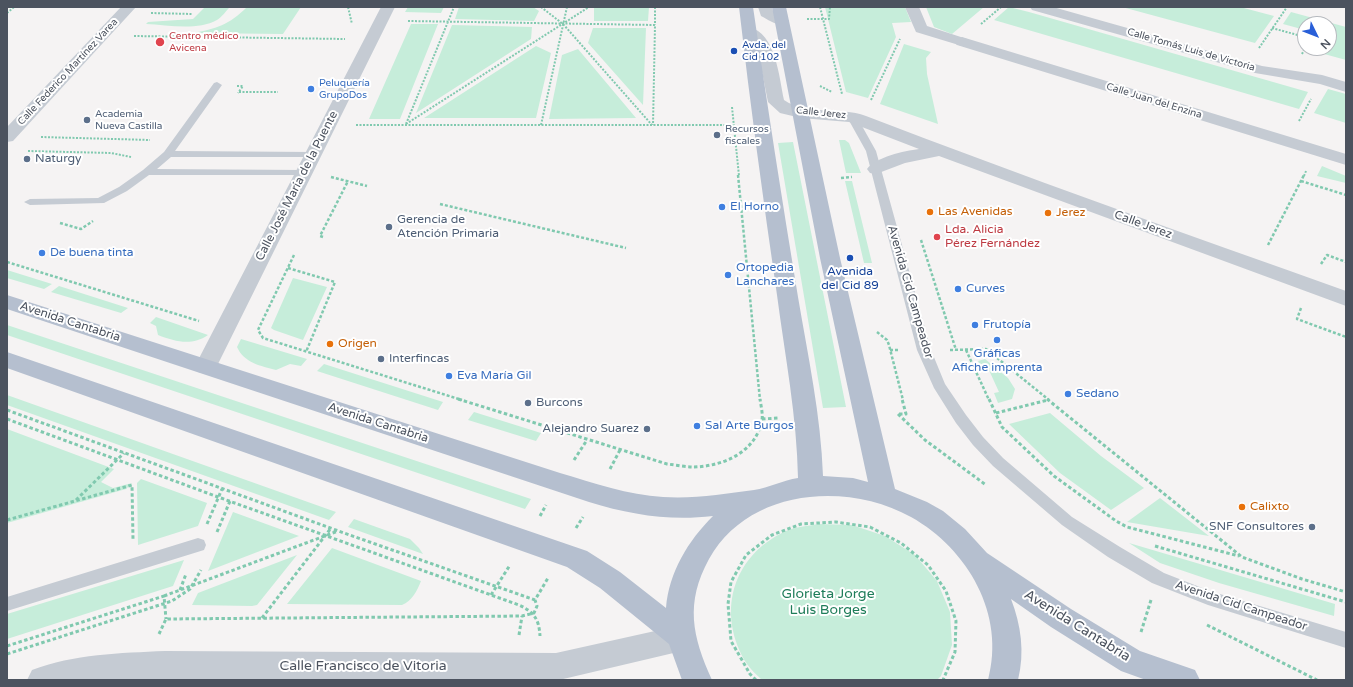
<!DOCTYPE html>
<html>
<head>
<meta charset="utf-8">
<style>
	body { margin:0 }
	#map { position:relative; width:1353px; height:687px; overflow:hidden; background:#f5f3f3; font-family:"Varela Round",sans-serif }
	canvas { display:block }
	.frame { position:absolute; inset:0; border:8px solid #4c535f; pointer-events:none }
	.north { position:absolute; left:1297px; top:16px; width:40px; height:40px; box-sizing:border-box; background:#fff; border:1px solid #b7babf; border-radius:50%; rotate:133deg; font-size:11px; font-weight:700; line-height:16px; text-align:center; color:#4c535f }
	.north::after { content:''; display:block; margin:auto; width:14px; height:18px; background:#295fd8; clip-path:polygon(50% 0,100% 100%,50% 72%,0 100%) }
</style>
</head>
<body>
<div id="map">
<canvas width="1353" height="687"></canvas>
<div class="frame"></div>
<div class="north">N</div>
</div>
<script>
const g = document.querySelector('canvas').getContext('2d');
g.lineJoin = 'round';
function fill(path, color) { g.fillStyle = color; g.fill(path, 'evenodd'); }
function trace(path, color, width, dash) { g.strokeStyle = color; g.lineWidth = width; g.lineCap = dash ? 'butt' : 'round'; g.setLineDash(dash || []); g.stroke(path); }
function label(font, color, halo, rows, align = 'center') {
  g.font = font + ' "Varela Round",sans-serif'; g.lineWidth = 4; g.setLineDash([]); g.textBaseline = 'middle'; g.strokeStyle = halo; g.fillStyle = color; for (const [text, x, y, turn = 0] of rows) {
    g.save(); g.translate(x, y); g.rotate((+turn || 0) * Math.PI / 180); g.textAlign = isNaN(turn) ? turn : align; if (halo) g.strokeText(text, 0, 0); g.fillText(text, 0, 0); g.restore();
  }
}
const green = new Path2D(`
	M205 7H230C226 11 222 17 217 20 197 31 168 25 146 24L148 22 193 19Z
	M247 7H301L283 34 192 33C216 29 229 25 247 7Z
	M408 7H444L441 13 405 12Z
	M459 7H533L539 11 534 21 455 19Z
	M596 7H649L648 21H594V8Z
	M825 7H905L911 22 892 23 896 37 868 98 846 92Z
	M926 7H984L952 34 934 27Z
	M1009 7 1029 12 1308 92 1299 109 994 20Z
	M1122 7H1240L1274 16 1255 43Z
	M1291 12 1346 27V60L1317 52 1320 48H1329V24H1305V30L1283 24Z
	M411 24H438L400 119H369Z
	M452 25 532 27 531 39 416 113Z
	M593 28H646L643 105 588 43Z
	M904 44 931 52 926 58 927 74 938 124 880 104Z
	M536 46 551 53 536 118H424Z
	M578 49 636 118 549 119 562 55Z
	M1328 89 1346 94V123L1314 113Z
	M839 140H845L849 143 861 173H846Z
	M793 142 846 407 823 408 778 143Z
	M1322 166 1346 176V183L1317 176Z
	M845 181H852L872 263H864Z
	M7 270 52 284 44 289 7 278Z
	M293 278 327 287 303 340 274 330 271 328Z
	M59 286 128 308 121 313 51 292Z
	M156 317 208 335C192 346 176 342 158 335L156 326 150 323Z
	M7 325 531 499 525 509 7 335Z
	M241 339 307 359 301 366 290 364 276 370C261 366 244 363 237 347Z
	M985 359 1008 378 1015 389 1012 399 998 403 994 393 999 392 988 368H982L978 361Z
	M324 364 443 402 438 410 317 371Z
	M7 395 336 512 329 520 7 405Z
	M474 412 541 433 536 441 468 420Z
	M1050 413 1101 456 1144 488 1111 510 1060 473 1009 424Z
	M7 429 114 469 101 482 113 488 132 483 126 489 7 523Z
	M141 479 207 503 198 526 138 545 137 483Z
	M1160 498 1209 536 1127 522Z
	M233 512 299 536 208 571Z
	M354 519 410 539 419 548 423 554 348 527Z
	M818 524 852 525 885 536 915 555 937 581 950 612 952 645 941 676 937 680H762C757 675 751 670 747 664 716 615 731 556 786 531 795 527 808 526 818 524Z
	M1129 543 1335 604 1334 616 1219 583 1160 563Z
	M332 548 421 581C417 591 412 601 402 605L287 604Z
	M297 555 257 605 252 606 192 605 198 593Z
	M184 560 173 586 7 639V614Z`);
const pathFar2 = new Path2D(`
	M348 7 352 24
	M541 7 563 24 652 125
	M655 7V25
	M820 7 842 94
	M7 13 14 7
	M151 13 193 14
	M807 19H829L830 7
	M408 21 655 25 653 125
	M981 24 1001 7
	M1272 28 1305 37
	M134 36 345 39
	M1259 48 1287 7
	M1302 54 1305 48
	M237 86H243L238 93
	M820 86 832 92
	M239 92H278
	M871 100 900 39
	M732 107 739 176
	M1299 121 1311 99
	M406 124 589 7
	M406 124 454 7
	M356 125H733
	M541 125 567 7
	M41 137 150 140
	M28 151 111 153 131 157
	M1304 176 1306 171`);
const pathFar1 = new Path2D(`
	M738 175 760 400
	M331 177 367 186
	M841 178 852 177
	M1301 181 1346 195
	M440 204 626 248
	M60 223 81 229 93 221
	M323 237 320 236 348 181
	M921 240 956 350
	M1268 245 1304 175
	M294 255 258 330 263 338 462 400
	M7 262 199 321
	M1321 264 1327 255 1346 262
	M288 268 335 282 306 352
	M1301 308 1297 319 1346 337
	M877 332 887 340 889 345 903 400
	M890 350H899
	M950 350 986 349 1049 400
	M966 350 989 400`);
const path = new Path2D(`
	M458 399 667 464C676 465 686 467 694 467 724 466 756 452 762 420 763 414 761 406 760 399
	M989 399 1002 427 1054 476 1116 521 1127 527 1239 556
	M1047 399 1242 557 1302 579 1346 592
	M7 410 344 533 535 600
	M996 413 1048 400
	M898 414 925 440 986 485
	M899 414H906L902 399
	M7 419 218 497 519 605C534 612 539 619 540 636
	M762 419 778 418
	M574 460 587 440
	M610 469 620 450
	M76 500 124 453
	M540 516 546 505
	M7 520 132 485 133 539
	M207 524 222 489
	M576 528 583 517
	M217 532 230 501
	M1155 546 1346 602
	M180 590 186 574
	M491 595 510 565
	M164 596 338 531
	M262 618 331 528
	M1207 625 1317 680
	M1141 632 1151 600
	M159 634 166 619 522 616 534 613 537 606 535 600 548 578
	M519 635 522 616
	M7 646 164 596 166 619
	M7 654 172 601 190 589 201 570
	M756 680 750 674 731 641 728 604 731 582 746 555 772 535 801 524 836 522 870 527 901 543 928 565 946 591 956 621 955 652 943 680`);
const service = new Path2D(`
	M217 82 222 85 175 151 313 152 318 155 317 157H171L157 169 304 170 309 173 308 175H149L127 191 104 203 30 205 24 202 30 199 98 198 119 187 143 170 164 152 214 83Z
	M852 114 857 117 876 151 931 350 945 384 966 415 983 437 1003 458 1072 517 1120 547 1164 573 1210 591 1346 632V648L1208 605 1152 583 1108 557 1062 525 993 466 973 445 956 423 934 388 917 350 866 151 847 117Z
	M198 538 204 540 206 545 204 550 7 611V597Z`);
const pedestrian = new Path2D(`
	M905 7H919L927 26 967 39 969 42 967 45 962 46 916 32Z`);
const minor = new Path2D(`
	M121 7H136L13 141 7 142V127Z
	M381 7H395L217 366 214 372 206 374 198 372 195 366Z
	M758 7H772L773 11 787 18 789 21 787 24C777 27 769 20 761 16Z
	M1030 7H1053L1262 66 1322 75 1346 82V92L1320 84 1255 73 1032 10Z
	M749 27C776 33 779 77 784 100 807 116 839 106 866 116 1025 177 1186 234 1346 291V306L939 156 905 163 876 174 870 173 867 169C876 157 904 151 919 149L849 122 801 118 780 113 768 102 757 47 742 31 744 28Z
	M962 37 1346 154V165L957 45 954 42 957 39Z
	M682 625 692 629 696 638 692 647 682 651 559 680 165 679 27 680 32 670C74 654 120 653 165 651L556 653Z`);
const primary = new Path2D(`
	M739 7H753C767 104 782 200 798 297 808 356 821 416 823 476L853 478 868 482 820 258 772 7H786L840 258 895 489 927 502 943 511 965 529 987 553 1071 609 1140 651 1195 670 1200 680H1146L1121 671 1051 627 1011 599C1021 625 1025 652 1018 680H988C1006 615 968 549 911 517 846 481 748 489 709 559 685 603 692 636 712 680H682L669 644 600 588 567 567 7 368V352L587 551 620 572 666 608C669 572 688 541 713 516 670 521 631 515 589 502L7 309V295L560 473C594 483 628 495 663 497 694 499 724 494 754 490 769 488 783 480 798 478 797 417 785 356 777 295 763 199 750 103 739 7Z`);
const markers = [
	[160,42,5,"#e0444e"],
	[734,51,4,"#1a4fb4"],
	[311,89,4,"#3f7fe0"],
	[87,120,4,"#5c6f8a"],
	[717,135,4,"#5c6f8a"],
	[27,159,4,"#5c6f8a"],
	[722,207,4,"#3f7fe0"],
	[930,212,4,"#e8710a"],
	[1048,213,4,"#e8710a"],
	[389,227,4,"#5c6f8a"],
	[937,237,4,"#e0444e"],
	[42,253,4,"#3f7fe0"],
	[850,258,4,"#1a4fb4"],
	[728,275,4,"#3f7fe0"],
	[958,289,4,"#3f7fe0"],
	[975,325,4,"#3f7fe0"],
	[997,340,4,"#3f7fe0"],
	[330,344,4,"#e8710a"],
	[381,359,4,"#5c6f8a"],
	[449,376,4,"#3f7fe0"],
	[1068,394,4,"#3f7fe0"],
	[528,403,4,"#5c6f8a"],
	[697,426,4,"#3f7fe0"],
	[647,429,4,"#5c6f8a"],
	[1242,507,4,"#e8710a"],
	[1312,527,4,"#5c6f8a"]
];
const farHealthnames = [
	["Centro médico",169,36],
	["Avicena",169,48]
];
const farTransitnames = [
	["Avda. del",742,45],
	["Cid 102",742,57]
];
const farStreetnames = [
	["Calle Tomás Luis de Victoria",1191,50,16],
	["Calle Federico Martínez Varea",68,72,-47],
	["Calle Juan del Enzina",1154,101,17],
	["Calle Jerez",821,113,6]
];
const farShopnames = [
	["Peluquería",319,83],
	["GrupoDos",319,95]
];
const farServicenames = [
	["Academia",95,114],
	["Nueva Castilla",95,126],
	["Recursos",725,129],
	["fiscales",725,141]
];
const serviceNames = [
	["Naturgy",35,159],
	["Gerencia de",397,220],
	["Atención Primaria",397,234],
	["Interfincas",389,359],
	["Burcons",536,403],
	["Alejandro Suarez",639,429,"right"],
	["SNF Consultores",1304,527,"right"]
];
const streetNames = [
	["Calle José María de la Puente",297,186,-63],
	["Calle Jerez",1143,225,20],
	["Avenida Cid Campeador",910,292,74],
	["Avenida Cantabria",70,322,18],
	["Avenida Cantabria",378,423,18],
	["Avenida Cid Campeador",1241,606,18]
];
const shopNames = [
	["El Horno",730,207],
	["De buena tinta",50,253],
	["Ortopedia",736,268],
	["Lanchares",736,282],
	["Curves",966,289],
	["Frutopía",983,325],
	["Gráficas",997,354,"center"],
	["Afiche imprenta",997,368,"center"],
	["Eva María Gil",457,376],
	["Sedano",1076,394],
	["Sal Arte Burgos",705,426]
];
const foodNames = [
	["Las Avenidas",938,212],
	["Jerez",1056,213],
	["Origen",338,344],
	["Calixto",1250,507]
];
const healthNames = [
	["Lda. Alicia",945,230],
	["Pérez Fernández",945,244]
];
const transitNames = [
	["Avenida",850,272],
	["del Cid 89",850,286]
];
const nearParknames = [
	["Glorieta Jorge",828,594],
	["Luis Borges",828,610]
];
const nearStreetnames = [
	["Avenida Cantabria",1077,626,32],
	["Calle Francisco de Vitoria",363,666]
];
fill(green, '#c6edda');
trace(pathFar2, '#80c9af', 2, [2, 1.5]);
trace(pathFar1, '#80c9af', 2.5, [3, 2]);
trace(path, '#80c9af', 3, [3.5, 2.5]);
fill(service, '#c5cbd3');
fill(pedestrian, '#c5cbd3');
fill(minor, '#c5cbd3');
fill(primary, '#b5bfcf');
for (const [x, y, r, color] of markers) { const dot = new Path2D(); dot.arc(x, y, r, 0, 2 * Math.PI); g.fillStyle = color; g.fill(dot); trace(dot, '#fff', 1.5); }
label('10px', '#be3a42', '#fff', farHealthnames, 'left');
label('10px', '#164399', '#fff', farTransitnames, 'left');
label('10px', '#4c535f', '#fff', farStreetnames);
label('10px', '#366cbe', '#fff', farShopnames, 'left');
label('10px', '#4e5e75', '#fff', farServicenames, 'left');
label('12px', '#4e5e75', '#fff', serviceNames, 'left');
label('12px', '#4c535f', '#fff', streetNames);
label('12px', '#366cbe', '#fff', shopNames, 'left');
label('12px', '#c56008', '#fff', foodNames, 'left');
label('12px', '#be3a42', '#fff', healthNames, 'left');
label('12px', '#164399', '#fff', transitNames);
label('14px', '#1f7d5a', '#fff', nearParknames);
label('14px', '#4c535f', '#fff', nearStreetnames);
</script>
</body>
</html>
